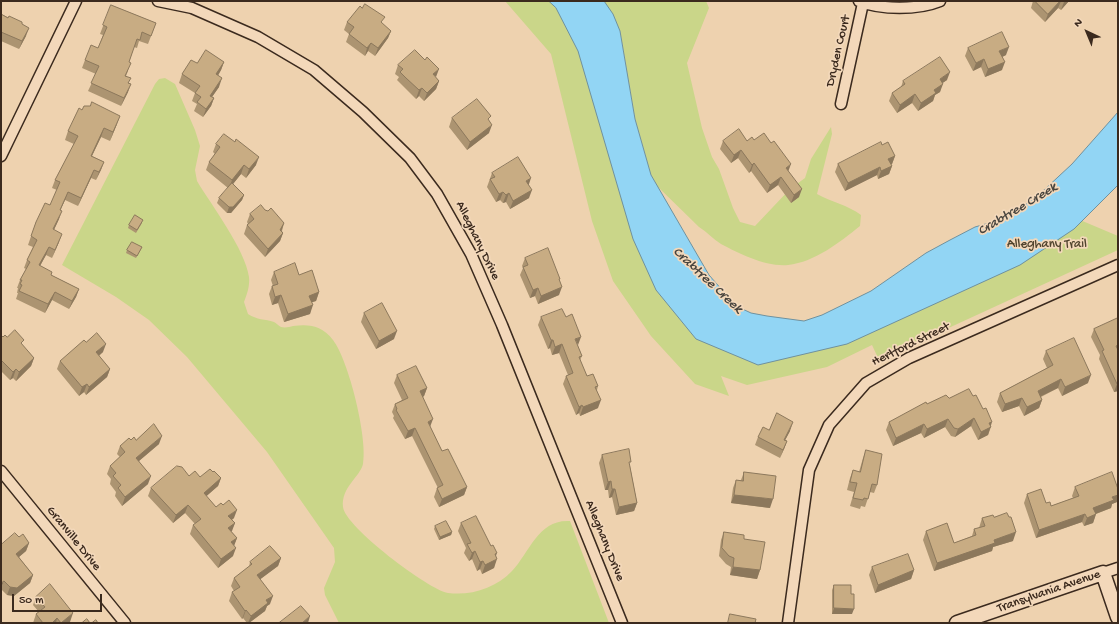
<!DOCTYPE html>
<html>
<head>
<meta charset="utf-8">
<style>
	body { margin:0 }
	#map { position:relative; width:1119px; height:624px; overflow:hidden; background:#eed2af; font-family:"Gochi Hand",sans-serif }
	canvas { display:block }
	.frame { position:absolute; inset:0; border:2px solid #3b2a1e; pointer-events:none }
	.north { position:absolute; left:1067px; top:12px; width:40px; height:40px; -webkit-text-stroke:3px #f3d8ba; paint-order:stroke; rotate:316deg; font-size:11px; font-weight:700; line-height:16px; text-align:center; color:#3b2a1e }
	.north::after { content:''; display:block; margin:auto; width:14px; height:18px; background:#3b2a1e; clip-path:polygon(50% 0,100% 100%,50% 72%,0 100%) }
	.scale { position:absolute; left:12px; top:594px; width:90px; height:18px; box-sizing:border-box; border:2px solid #3b2a1e; border-top:0; padding-left:5px; font-size:12px; line-height:14px; white-space:nowrap; color:#3b2a1e; -webkit-text-stroke:3px #f3d8ba; paint-order:stroke }
</style>
</head>
<body>
<div id="map">
<canvas width="1119" height="624"></canvas>
<div class="frame"></div>
<div class="north">N</div>
<div class="scale">50 m</div>
</div>
<script>
const g = document.querySelector('canvas').getContext('2d');
g.lineJoin = 'round';
function fill(path, color) { g.fillStyle = color; g.fill(path, 'evenodd'); }
function trace(path, color, width, dash) { g.strokeStyle = color; g.lineWidth = width; g.lineCap = dash ? 'butt' : 'round'; g.setLineDash(dash || []); g.stroke(path); }
function label(font, color, halo, rows, align = 'center') {
  g.font = font + ' "Gochi Hand",sans-serif'; g.lineWidth = 3.5; g.setLineDash([]); g.textBaseline = 'middle'; g.strokeStyle = halo; g.fillStyle = color; for (const [text, x, y, turn = 0] of rows) {
    g.save(); g.translate(x, y); g.rotate((+turn || 0) * Math.PI / 180); g.textAlign = isNaN(turn) ? turn : align; if (halo) g.strokeText(text, 0, 0); g.fillText(text, 0, 0); g.restore();
  }
}
const green = new Path2D(`
	M505 1H577L646 202 740 331 817 332 1047 206 1118 236V250L879 360 872 345 827 367 747 385 721 376 729 396 695 384 651 336 613 281 592 221 551 54Z
	M604 1H706L709 8 687 63 702 128 712 157 719 169 733 208 740 222 755 226 790 189 805 178 811 159 831 127 832 134 817 194C831 202 848 205 861 215L860 226C840 242 815 262 788 265 766 267 740 254 721 244 713 239 707 232 699 227L657 186 651 175 635 119 620 31Z
	M165 78 175 84 195 130 200 146 195 170 197 181C212 206 245 249 249 277 250 286 247 294 244 302L248 314C257 320 265 319 274 322 276 323 279 326 281 327 285 328 290 327 293 326 311 324 322 326 333 340 349 361 368 439 363 464 360 477 341 487 343 507 345 527 429 590 448 593 471 596 496 588 512 571 530 552 538 519 570 521L609 623H339L325 595 324 588 335 562 334 548 267 452 187 357 149 320 116 297 62 265 155 84 159 79Z`);
const water = new Path2D(`
	M549 1H604L613 14 620 31 635 119 651 175 709 275 736 306 751 313 767 316 804 321 822 315 871 291 926 253 950 240 975 227 996 221 1020 209 1044 190 1072 164 1118 112V185L1074 229 1020 265 847 344 758 365 696 339 656 290 633 239 578 51 556 8Z`);
const street = new Path2D(`
	M158 1 192 8 258 37 314 70 363 112 410 158 437 194 471 254 502 325 622 623
	M859 1C881 10 918 10 940 1
	M841 104 863 3
	M1 156 76 1
	M1 471 125 623
	M1103 573 1118 568
	M788 623 809 470 829 425 866 383 909 358 1118 265`);
const secondary = new Path2D(`
	M957 623 1103 573 1118 617`);
const wall = new Path2D(`
	M1033 1H1069L1061 10 1058 8 1045 22 1031 8Z
	M111 5 156 23 148 44 139 41 137 48 134 47 129 62 128 71 126 76 129 83 128 92 121 106 88 91 96 74 82 68 85 60 98 48 103 35 100 34Z
	M1 14 22 24 26 36 19 49 1 41Z
	M347 22 382 24 391 31 388 38 375 56 368 51 365 56 346 42 349 34 344 30Z
	M968 48 1006 55 1002 57V70L985 77 981 67 973 71 965 56Z
	M224 62 221 70 218 76 219 87 212 97 214 98 211 106 203 117 194 111 197 104 192 101 195 93 179 83 182 74 197 63Z
	M398 65 435 77 439 81 436 89 424 101 419 96 416 99 397 80 399 77 395 74Z
	M947 80 942 83 940 92 935 95 933 101 918 111 912 103 897 113 889 101 892 93 901 87 903 81Z
	M452 118 489 121V133L467 150 449 127Z
	M117 124 110 141 101 137 92 156 104 162 96 180 91 178 78 206 65 200 60 210 59 219 54 230 59 242 52 258 46 255 40 266 51 275 79 289 76 297 69 309 52 300 45 313 16 299 18 293H17L18 288H17L20 280 26 269 24 268 27 260 33 247 28 245 36 222 50 205 57 190 52 188 55 180 74 144 65 140 68 131Z
	M754 140 788 171 799 197 791 203 778 185 767 193 751 171 749 173 738 158 731 163 720 149 723 141H747Z
	M216 144 256 165 246 178 241 174 233 184 244 195 242 200 231 213H227L217 203 219 198 228 188 206 170 209 162 215 154 213 152Z
	M882 145 895 156 892 164H891L892 166 889 174 878 179 877 175 845 191 835 172 838 164Z
	M492 173 529 185V198L510 209 506 202 503 203 500 200 496 202 487 187Z
	M265 210 284 223 282 231 283 233 280 241 265 257 244 234 247 225 248 224 247 222 250 214Z
	M142 223 136 233 128 228 129 225Z
	M142 247 136 258 126 253 127 250Z
	M525 258 560 281 559 295 538 304 535 296 530 298 520 275 523 268 522 266Z
	M274 272 299 275 319 292 316 301 312 302 310 314 284 322 278 303 272 305 269 294 272 286H273L271 280Z
	M364 313 394 339 376 349 361 322Z
	M541 317H566L582 356 580 360 587 376 598 386 597 390 598 408 580 416 579 413 576 415 563 384 566 376 568 375 559 353 552 355 550 348 548 349 538 325Z
	M1118 318V391L1114 392 1099 359 1100 355 1091 337 1094 329Z
	M1 335 3 337H7L22 345 34 358 31 366 16 381 13 378 10 380 1 371Z
	M86 342 103 352 99 356 110 369 107 377 86 395 84 392 79 396 57 369 60 361Z
	M1046 351 1088 383 1062 396 1058 388 1041 397 1042 400 1039 408 1024 416 1019 406 1002 412 997 402 1000 393 1047 368 1043 359Z
	M397 375 427 388 424 396 423 397 430 427 442 451 467 487 464 495 439 507 434 497 437 488H438L412 436 405 439 393 418 394 416 392 412 395 404 402 400 394 383Z
	M973 396 991 427 988 435 978 440 971 426 955 437 951 436 945 427 924 438 921 433 893 446 886 430 889 422 927 404 949 398Z
	M769 430 790 431 785 440 787 441 784 449 780 458 755 445 758 437Z
	M131 440H136L159 444 139 461 148 484 122 506 115 496 116 492 110 484 111 479 107 474 110 466 120 457 117 454 120 446Z
	M866 450 877 485 874 493 870 492 865 507 861 506 860 509 850 506 854 492 847 490 850 478 853 470 859 472 863 458Z
	M602 455 630 466 637 503 634 511 616 515 612 497 609 498 608 490H605L599 463Z
	M213 472 221 478 218 486 206 496 216 507 234 518 232 520 235 523 231 531 237 538 234 545 233 556 218 568 190 534 193 525 195 524 185 513 173 523 148 496 151 488 200 477Z
	M744 472 770 508 731 503 733 488 736 480H741Z
	M1075 487 1117 502 1112 504 1111 508 1096 514 1093 523 1084 526 1082 522 1036 538 1024 503 1027 494 1051 506 1073 498 1072 496Z
	M994 517 1013 541 993 547 992 551 934 571 923 540 926 531 954 543 972 536 974 529 979 528 982 518Z
	M461 523 496 557 494 568 482 574 480 569 477 571 472 559 469 561 464 553 466 548 458 531Z
	M435 526 452 532 451 535 439 540 434 529Z
	M724 532 744 539 760 570 757 579 730 575 731 567 726 564 719 556 721 540Z
	M19 537 29 543 26 551 19 557 33 575 30 583 14 596 7 595 1 589Z
	M281 558 278 566 260 579 270 604 267 606 265 611 249 623H247L243 618 242 619 229 601 232 592 234 591 231 586 234 578 249 567 250 562Z
	M872 567 914 570 911 579 875 593 869 575Z
	M834 585 851 594 852 614H832V590Z
	M36 597 70 622 69 623H33L36 614 39 612 33 605Z`);
const shadedWall = new Path2D(`
	M1060 1H1061L1058 8 1045 22 1048 14Z
	M1065 1H1069L1061 10 1064 2Z
	M29 28 26 36 19 49 22 41Z
	M391 31 388 38 375 56 378 48Z
	M371 43 368 51 365 56 367 48Z
	M1009 47 1006 55 996 60 999 51Z
	M984 59 981 67 973 71 976 63Z
	M224 62 221 70 213 83 216 74Z
	M1005 62 1002 70 985 77 988 69Z
	M439 69 436 77 433 74Z
	M950 72 947 80 937 87 940 79Z
	M222 78 219 87 207 104 210 96Z
	M439 81 436 89 424 101 427 93Z
	M131 84 128 92 121 106 124 98Z
	M943 84 940 92 935 95 933 101 918 111 921 103 934 90Z
	M422 88 419 96 416 99 419 90Z
	M915 94 912 103 897 113 900 105Z
	M214 98 211 106 203 117 206 109Z
	M120 116 117 124 110 141 113 132Z
	M492 125 489 133 467 150 470 142Z
	M104 128 101 137 88 164 91 156Z
	M741 150 738 158 731 163 734 155Z
	M895 156 892 164 885 167 888 159Z
	M259 157 256 165 246 178 249 169Z
	M104 162 101 170 96 180 99 172Z
	M754 163 751 171 749 173 752 165Z
	M791 164 788 172 786 168Z
	M244 165 241 174 229 189 232 180Z
	M892 166 889 174 878 179 881 171Z
	M880 167 877 175 845 191 848 183Z
	M94 170 91 178 78 206 81 198Z
	M781 177 778 185 767 193 770 185Z
	M531 178 528 187 526 181Z
	M802 189 799 197 791 203 794 195Z
	M532 190 529 198 510 209 513 201Z
	M68 192 65 200 57 218 60 210Z
	M503 192 500 200 496 202 499 194Z
	M509 193 506 202 503 203 506 195Z
	M244 195 242 200 231 213H227L229 207Z
	M62 211 59 219 50 238 53 229Z
	M284 223 281 232 280 230Z
	M283 233 280 241 265 257 268 249Z
	M62 234 59 242 52 258 55 250Z
	M49 247 46 255 36 273 39 265Z
	M562 287 559 295 538 304 541 296Z
	M538 288 535 296 530 298 533 290Z
	M79 289 76 297 69 309 72 301Z
	M55 292 52 300 45 313 48 304Z
	M319 292 316 301 306 304 309 296Z
	M281 295 278 303 272 305 275 297Z
	M313 305 310 314 284 322 288 314Z
	M397 331 394 339 376 349 379 341Z
	M581 337 578 345 575 339Z
	M551 340H553L550 348 548 349Z
	M106 344 103 352 93 360 96 352Z
	M562 344 559 353 552 355 555 347Z
	M34 358 31 366 16 381 19 372Z
	M16 369 13 378 10 380 13 372Z
	M110 369 107 377 86 395 89 387Z
	M1091 375 1088 383 1062 396 1065 387Z
	M1061 379 1058 388 1035 399 1038 391Z
	M87 384 84 392 79 396 82 387Z
	M1117 384H1118V391L1114 392Z
	M427 388 424 396 417 400 420 391Z
	M1022 398 1019 406 1002 412 1005 404Z
	M601 400 598 408 580 416 583 407Z
	M1042 400 1039 408 1024 416 1027 407Z
	M582 405 579 413 576 415 579 407Z
	M974 418 971 426 955 437 958 429Z
	M433 419 430 427 428 422Z
	M948 419 945 427 924 438 927 429Z
	M793 422 790 431 781 448 784 440Z
	M992 422 988 435 978 440 981 432 989 423Z
	M924 424 921 433 893 446 896 438Z
	M415 428 412 436 405 439 408 431Z
	M162 436 159 444 133 466 136 458Z
	M787 441 784 449 780 458 783 450Z
	M151 476 148 484 122 506 125 497Z
	M221 478 218 486 201 501 204 493Z
	M611 481 608 490H605L608 482Z
	M467 487 464 495 439 507 442 499Z
	M612 489H615L612 497 609 498Z
	M734 495 773 499 770 508 731 503Z
	M1118 495V499L1117 502 1112 504 1111 508 1090 516 1093 508 1112 497Z
	M637 503 634 511 616 515 619 507Z
	M188 505 185 513 173 523 176 515Z
	M237 510 234 518 225 524 228 516Z
	M1085 514 1082 522 1036 538 1039 530Z
	M1096 514 1093 523 1084 526 1087 518Z
	M235 523 232 531 225 536 228 528Z
	M452 532 451 535 439 540 440 537Z
	M1016 532 1013 541 993 547 992 551 934 571 937 563 994 540Z
	M237 538 234 546 231 542Z
	M29 543 26 551 13 562 16 554Z
	M236 548 233 556 218 568 221 559Z
	M475 551 472 559 469 561 472 553Z
	M497 553 494 561 497 559 494 568 482 574 485 565 495 554Z
	M281 558 278 566 254 584 257 575Z
	M483 561 480 569 477 571 480 562Z
	M733 567 760 570 757 579 730 575Z
	M914 570 911 579 875 593 878 585Z
	M33 575 30 583 14 596 7 595 10 587Z
	M4 581 1 589V583Z
	M273 596 270 604 267 606 265 611 249 623H248L251 616 266 600Z
	M834 608 854 609 852 614H832Z
	M246 610 243 618 242 619 245 611Z
	M73 613 70 622 69 623H61Z
	M310 616 308 623H302Z
	M57 618 56 623H52Z`);
const building = new Path2D(`
	M1035 1H1060L1048 14Z
	M365 4 385 17 381 22 391 31 378 48 371 43 367 48 349 34 354 27 347 22 360 6 362 8Z
	M111 5 156 23 151 36 142 32 140 40 137 39 129 62 131 63 125 76 131 78 128 83 131 84 124 98 91 83 99 66 85 60 91 45 98 48 107 27 103 25Z
	M1 14 8 18 9 16 22 22V24L29 28 22 41 1 32Z
	M1002 32 1009 47 999 51 1005 62 988 69 984 59 976 63 968 48Z
	M206 50 224 62 216 74 222 78 210 96 214 98 206 109 197 102 201 97 195 93 200 86 182 74 191 60 197 63Z
	M415 50 425 60 427 57 439 69 433 74 439 81 427 93 422 88 419 90 406 78 400 72 403 69 398 65Z
	M940 57 950 72 940 79 943 84 934 90 936 93 921 103 915 94 900 105 892 93 905 84 903 81Z
	M477 99 491 116 488 119 492 125 470 142 452 118Z
	M92 102 120 116 113 132 104 128 91 156 104 162 99 172 94 170 81 198 68 192 60 210 62 211 53 229 62 234 55 250 49 247 39 265 52 272 51 275 79 289 72 301 55 292 48 304 19 291 22 285 20 284 22 280H20L30 262 27 260 37 240 31 236 36 222 45 203 50 205 60 182 55 180 78 136 68 131 79 108 82 110 84 106H90Z
	M739 129 747 141 752 137 754 140 764 133 771 143 774 141 791 164 786 168 802 189 794 195 781 177 770 185 754 163 752 165 741 150 734 155 723 141Z
	M224 134 235 142 236 139 259 157 249 169 244 165 232 180 209 162 220 147 216 144Z
	M881 142 882 145 888 142 895 156 888 159 892 166 881 171 880 167 848 183 838 164Z
	M518 157 531 178 526 181 532 190 513 201 509 193 506 195 503 192 499 194 490 179 495 177 492 173Z
	M232 183 244 195 233 207H229L219 198Z
	M261 205 265 210 268 211 271 208 284 223 280 230 283 233 268 249 247 225 254 219 250 214Z
	M135 215 143 220 137 230 129 225Z
	M132 242 142 247 137 256 127 250Z
	M548 248 560 279H559L562 287 541 296 538 288 533 290 523 267 528 265 525 258Z
	M295 263 299 275 312 270 319 292 309 296 313 305 288 314 281 295 275 297 272 286 278 284 274 272Z
	M382 303 397 331 379 341 364 313Z
	M562 309 566 317 572 314 581 337 575 339 582 356 579 357 587 376 593 374 598 386 595 387 601 400 583 407 582 405 579 407 566 376 573 373 562 344 555 347 553 340H551L541 317Z
	M1118 318V345L1116 346 1118 350V384H1117L1102 351 1104 350 1094 329Z
	M15 330 24 340 21 343 34 358 19 372 16 369 13 372 2 361 1 362V335L3 337 5 335 7 337Z
	M97 333 106 344 96 352 110 369 89 387 87 384 82 387 60 361 84 340 86 342Z
	M1074 338 1091 375 1065 387 1061 379 1038 391 1042 400 1027 407 1022 398 1005 404 1000 393 1053 365 1046 351Z
	M416 366 427 388 420 391 433 419 428 422 442 451 448 449 467 487 442 499 437 488 443 485 415 428 408 431 396 410 397 409 395 404 408 398 397 375Z
	M969 389 973 396 976 395 983 409 986 408 992 422 989 423 991 427 981 432 974 418 958 429 954 428 948 419 927 429 924 424 896 438 889 422 926 402 927 404 946 395 949 398Z
	M777 413 793 422 784 440 787 441 783 450 758 437 763 427 769 430Z
	M154 424 162 436 136 458 151 476 125 497 118 488 121 485 113 476 116 473 110 466 125 452 120 446 129 438 131 440 134 437 136 440Z
	M629 449 631 462H629L637 503 619 507 615 489H612L611 481 608 482 602 455Z
	M866 450 882 454 877 485 872 484 868 499 864 498 863 500 853 498 857 483 850 482 853 470 860 472Z
	M177 466 182 467 189 476 195 471 200 477 210 469 213 472 214 471 221 478 204 493 216 507 221 503 223 505 229 500 237 510 228 516 235 523 228 528 237 538 231 542 236 548 221 559 193 525 201 519 188 505 176 515 151 488Z
	M744 472 776 476 773 499 734 495 736 480 743 481Z
	M1112 472 1118 489V495L1112 497 1114 500 1093 508 1096 514 1087 518 1085 514 1039 530 1027 494 1041 489 1046 503 1050 502 1051 506 1079 496 1075 487Z
	M1007 513 1009 517H1011L1016 532 994 540 995 543 937 563 926 531 947 523 954 543 976 535 974 529 985 526 982 518 993 515 994 517Z
	M476 516 491 546 493 545 497 553 495 554 497 559 485 565 483 561 480 562 475 551 472 553 467 544 471 543 461 523Z
	M446 521 452 532 440 537 435 526Z
	M724 532 744 535V539L765 542 760 570 733 567 734 558 729 556 722 548Z
	M15 533 19 537 23 534 29 543 16 554 33 575 17 588 10 587 4 581 1 583V545Z
	M270 546 281 558 257 575 273 596 266 600 268 603 251 616 246 610 245 611 232 592 240 587 234 578 252 564 250 562Z
	M908 554 914 570 878 585 872 567Z
	M50 584 73 613 61 623 57 618 52 623H43L36 614 45 607 36 597Z
	M834 585H851V594H854V609L834 608Z
	M301 606 310 616 302 623H279Z
	M730 614 756 619 755 623H728Z
	M87 619 90 623H82Z
	M96 620 98 623H92Z`);
const streetNames = [
	["Dryden Court",839,51,-77],
	["Alleghany Drive",477,241,64],
	["Hertford Street",911,345,-26],
	["Granville Drive",73,539,51],
	["Alleghany Drive",604,541,68],
	["Transylvania Avenue",1049,592,-19]
];
const parkNames = [
	["Alleghany Trail",1047,245]
];
const waterNames = [
	["Crabtree Creek",1018,210,-31],
	["Crabtree Creek",707,281,43]
];
fill(green, '#cad689');
fill(water, '#92d5f4');
trace(water, '#6f919e', 1);
trace(street, '#3b2a1e', 13);
trace(secondary, '#3b2a1e', 17);
trace(street, '#f3d8ba', 10);
trace(secondary, '#f3d8ba', 14);
fill(wall, '#ac9471');
fill(shadedWall, '#8c785c');
fill(building, '#c8ac83');
trace(building, '#8c785c', 1);
label('13px', '#3b2a1e', '#f3d8ba', streetNames);
label('13px', '#50442e', '#f3d8ba', parkNames);
label('italic 14px', '#48443e', '#f3d8ba', waterNames);
</script>
</body>
</html>
